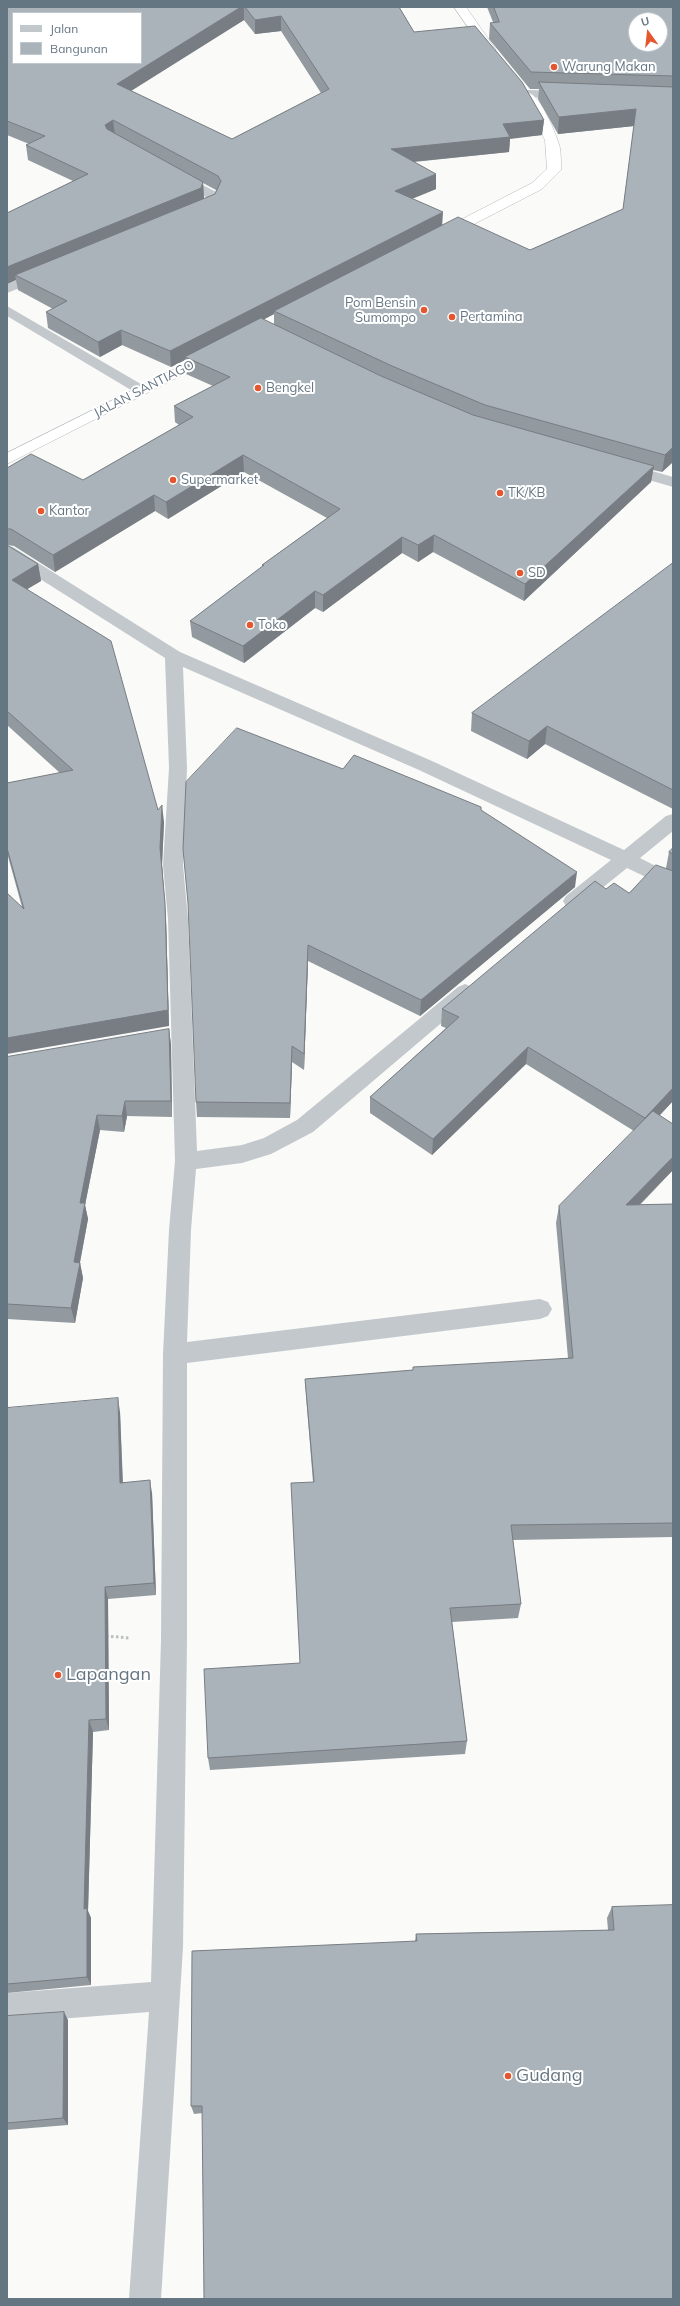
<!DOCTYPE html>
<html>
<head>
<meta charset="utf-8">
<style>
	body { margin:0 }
	#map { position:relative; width:680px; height:2306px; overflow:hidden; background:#fafaf8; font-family:Mulish,sans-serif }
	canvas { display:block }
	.frame { position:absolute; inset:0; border:8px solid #657683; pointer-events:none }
	.legend { position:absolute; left:12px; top:12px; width:130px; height:52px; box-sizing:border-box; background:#fff; border:1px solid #c1c8cd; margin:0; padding:5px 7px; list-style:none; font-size:12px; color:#657683 }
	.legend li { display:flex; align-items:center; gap:8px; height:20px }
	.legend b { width:20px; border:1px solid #c1c8cd }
	.north { position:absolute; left:628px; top:12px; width:40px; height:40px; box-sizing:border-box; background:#fff; border:1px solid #c1c8cd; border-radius:50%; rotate:345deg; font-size:11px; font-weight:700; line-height:16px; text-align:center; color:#657683 }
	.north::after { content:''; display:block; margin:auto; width:14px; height:18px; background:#e4572e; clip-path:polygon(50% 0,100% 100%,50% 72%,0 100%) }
</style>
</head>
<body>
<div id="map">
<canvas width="680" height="2306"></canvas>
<div class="frame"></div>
<ul class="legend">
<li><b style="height:5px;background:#c3c8cc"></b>Jalan</li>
<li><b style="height:11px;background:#aab3b9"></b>Bangunan</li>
</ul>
<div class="north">U</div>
</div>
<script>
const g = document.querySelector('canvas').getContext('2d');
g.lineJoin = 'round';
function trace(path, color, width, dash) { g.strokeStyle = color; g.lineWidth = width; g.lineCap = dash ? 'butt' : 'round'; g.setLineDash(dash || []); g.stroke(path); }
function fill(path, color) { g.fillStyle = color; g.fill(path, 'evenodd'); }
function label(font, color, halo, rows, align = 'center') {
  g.font = font + ' Mulish,sans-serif'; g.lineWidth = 4; g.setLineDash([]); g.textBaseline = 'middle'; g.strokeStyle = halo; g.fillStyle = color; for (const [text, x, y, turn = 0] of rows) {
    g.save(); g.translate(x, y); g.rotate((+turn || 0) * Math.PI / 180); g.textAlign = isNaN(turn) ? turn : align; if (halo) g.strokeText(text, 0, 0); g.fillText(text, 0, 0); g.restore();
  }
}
const path = new Path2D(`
	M106 1636 129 1638`);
const minor = new Path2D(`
	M527 90 568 91 574 95 568 99 523 97 521 94 523 91Z
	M178 172 218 193 220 196 214 209 193 216 188 215 186 212 188 209 203 204 206 197 173 179 171 176 173 173Z
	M45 269 52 273 50 276 7 293V284Z
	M7 306 146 387 149 390 141 395 136 393 7 316Z
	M624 463 673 477V487L618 471 616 468 618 465Z
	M7 546 13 547 180 652 432 761 624 850 666 816 673 814V831L640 858 673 875V890L627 868 580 906 573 908 566 906 563 901 566 896 611 860 419 770 183 667 187 768 183 865 188 919 197 1151 242 1145 264 1138 297 1120 458 987 465 984 472 987 475 992 472 997 313 1132 271 1154 242 1163 196 1169 191 1230 187 1342 540 1299 548 1302 552 1309 548 1316 540 1319 187 1363V1640L183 1947 161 2299H129L149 2012 7 2023V1993L151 1982 161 1640 163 1354 169 1230 175 1161 168 919 163 865 169 768 165 658 7 558Z`);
const trunk = new Path2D(`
	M454 7H466L496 50 494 53H486Z
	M529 93C541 96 557 136 560 148 561 155 561 162 561 170L542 189 447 238H437L435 235 437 232 532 183 547 169 545 140 523 97Z
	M213 350 220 354 218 357 7 464V453Z`);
const wall = new Path2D(`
	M7 7H399L414 32 544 120 542 135 510 138 509 152 414 162 436 189 412 199 442 225 530 250 623 209 634 126 558 134 538 99 539 89H530L489 39 490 23 493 22 487 7H673V462L662 472 653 470 651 482 524 601 433 552 418 562 402 553 323 612 315 608 244 663 192 637 190 621 262 567V565L327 518 244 472 168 519 155 511 55 572 14 546 7 545 38 564 41 581 27 589 158 810 164 822 162 865 166 919 169 1026 22 907 7 853V783L60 773 7 725V468L83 480 179 425 175 422 174 406 213 386 186 374 185 360 171 367 122 345 100 357 48 328 46 312 53 309 18 290 16 280 7 284V213L73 181 28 160 26 145 29 144 7 135ZM244 20 255 34 281 31 321 93 232 139 131 91ZM203 183 216 190 215 194 204 199V198ZM274 314V325L263 320Z
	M673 563V809L545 744 527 759 471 731 472 713Z
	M343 769 481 810 575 887 420 1016 308 961 304 1070 292 1062 290 1118 197 1117 196 1102Z
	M673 848V1101L660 1115 673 1170 640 1205 673 1204V1537L513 1540 521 1604 518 1618 452 1622 467 1741 465 1754 210 1770 208 1758 300 1663 313 1482 306 1395 305 1379 568 1358 556 1223 559 1206 634 1131 526 1064 432 1155 370 1113V1097L446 1028 441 1026 442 1009 606 889 629 893 666 868 669 852Z
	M169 1029 171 1045 172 1117 127 1116 124 1132 100 1130 85 1205 88 1219 80 1263 83 1278 75 1323 7 1319V1057Z
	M7 1408 120 1412 123 1482 152 1493 156 1595 108 1599 109 1730 93 1732 88 1911 91 1918V1985L7 1993Z
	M673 1905 203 2113 194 2114 191 2106 415 1941 416 1934 608 1930 607 1918 612 1907Z
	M7 2016 68 2020V2125L7 2130Z`);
const shadedWall = new Path2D(`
	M241 7H244V20L118 99 117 84Z
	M281 16V31L255 34V20Z
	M636 109 634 126 558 134 559 117Z
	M113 120 115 135 107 140 105 125Z
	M544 120 542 135 510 139 509 152 390 164 391 149 503 124Z
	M436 174V189L394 206 395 191Z
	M203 182 204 198 202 203 15 275 16 280 7 284V267Z
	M443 212 442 228 274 311V314L187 359 185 357V360L171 367 170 351Z
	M121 330 122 345 100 357 98 342Z
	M673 447V462L662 472 665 455Z
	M243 455 244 472 168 519 166 502Z
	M654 466 651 482 524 601 525 584Z
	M154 495 155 511 55 572 53 555Z
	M434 535 433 552 418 562V545Z
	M402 537V553L323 612V595Z
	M38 564 41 581 14 597 12 580Z
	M315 591V608L244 663 243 646Z
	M547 726 545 744 527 759 529 741Z
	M162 805 164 822 162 865 166 919 169 1026 7 1054V1038L160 848Z
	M577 872 575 887 420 1016 421 1000Z
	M308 945V961L304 1070V1054Z
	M169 1029 171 1045 172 1117 171 1101Z
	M292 1046V1062L290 1118V1103Z
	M528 1047 526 1064 432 1155 433 1139Z
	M673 1088V1101L641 1135 645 1118Z
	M125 1101 127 1116 124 1132 122 1116Z
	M97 1115 100 1130 85 1205 88 1219 77 1277 74 1262 80 1203Z
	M673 1157V1170L622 1222 626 1205Z
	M80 1263 83 1278 75 1323 71 1308Z
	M118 1398 120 1412 123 1496 120 1483Z
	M150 1480 152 1493 156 1595 154 1583Z
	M105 1587 108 1599 109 1730 106 1719Z
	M89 1720 93 1732 88 1911 91 1918V1985L87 1977 84 1909Z
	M64 2012 68 2020V2125L63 2118Z`);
const building = new Path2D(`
	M7 7H241L117 84 232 139 329 89 281 16 255 20 245 7H399L414 32 475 26 522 82 544 120 503 124 510 137 391 149 436 174 395 191 443 212 170 351 121 330 98 342 46 312 67 301 15 275 215 194 221 181 218 176 113 120 105 125 107 129 203 182 201 188 7 267V213L88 174 26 145 45 136 7 121ZM13 13H141V63H13Z
	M494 7H673V76L531 72 490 23 499 22ZM636 20H660V44H636Z
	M539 82 673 87V447L665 455 485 405 392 366 274 311 458 217 530 250 623 209 636 109 559 117Z
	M261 318 381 376 473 415 654 466 525 584 434 535 418 545 402 537 323 595 315 591 243 646 190 621 264 565H262L340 509 243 455 166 502 154 495 53 555 11 529H7V468L31 454 83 480 193 417 174 406 230 377 185 357Z
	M7 545 38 564 12 580 111 641 158 810 162 805 160 848 165 903 168 1010 7 1038V893L24 909 7 848V783L73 770 7 711Z
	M673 563V790L547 726 529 741 472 713Z
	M237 728 343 769 354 755 481 807V810L577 872 421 1000 308 945 304 1054 292 1046 290 1103 196 1102 188 903 183 849 186 782Z
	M673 848V854L669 852Z
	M656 865 673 871V1088L645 1118 528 1047 433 1139 370 1097 459 1017 442 1009 595 881 606 889 614 883 629 893Z
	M169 1029 171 1101H125L122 1116 97 1115 80 1203H85L74 1262 80 1263 71 1308 7 1304V1057Z
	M653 1111 673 1124V1157L626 1205 673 1204V1523L511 1525 521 1604 450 1608 467 1741 208 1758 204 1669 300 1663 291 1483 314 1482 305 1379 413 1370V1367L573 1358 559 1206Z
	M118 1398 120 1483 150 1480 154 1583 105 1587 106 1719 89 1720 84 1909 87 1908V1977L7 1984V1408Z
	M673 1905V2299H204L202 2106H191L192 1951 417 1941 416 1934 614 1930 612 1907Z
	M64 2012 63 2118 7 2123V2016Z`);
const markers = [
	[554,67,4,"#e4572e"],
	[424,310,4,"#e4572e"],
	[452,317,4,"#e4572e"],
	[258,388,4,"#e4572e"],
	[173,480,4,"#e4572e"],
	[500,493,4,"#e4572e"],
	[41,511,4,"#e4572e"],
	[520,573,4,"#e4572e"],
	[250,625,4,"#e4572e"],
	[58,1675,4,"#e4572e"],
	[508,2076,4,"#e4572e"]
];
const farPoinames = [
	["Warung Makan",562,67],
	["Pom Bensin",416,303,"right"],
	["Sumompo",416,318,"right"],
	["Pertamina",460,317],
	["Bengkel",266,388],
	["Supermarket",181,480],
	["TK/KB",508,493],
	["Kantor",49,511],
	["SD",528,573],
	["Toko",258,625]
];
const farStreetnames = [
	["JALAN SANTIAGO",144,389,-27]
];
const nearPoinames = [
	["Lapangan",66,1675],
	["Gudang",516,2076]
];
trace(trunk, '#b4b9bd', 1);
trace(path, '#bbbfc2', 3, [2.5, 2.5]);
fill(minor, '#c3c8cc');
fill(trunk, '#fff');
fill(wall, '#929a9f');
fill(shadedWall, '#777d82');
fill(building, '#aab3b9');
trace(building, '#777d82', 1);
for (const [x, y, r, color] of markers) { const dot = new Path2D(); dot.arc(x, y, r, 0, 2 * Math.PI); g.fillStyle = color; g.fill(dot); trace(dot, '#fff', 1.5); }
label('13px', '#657683', '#fff', farPoinames, 'left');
label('13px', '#657683', '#fff', farStreetnames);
label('18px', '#657683', '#fff', nearPoinames, 'left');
</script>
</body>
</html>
